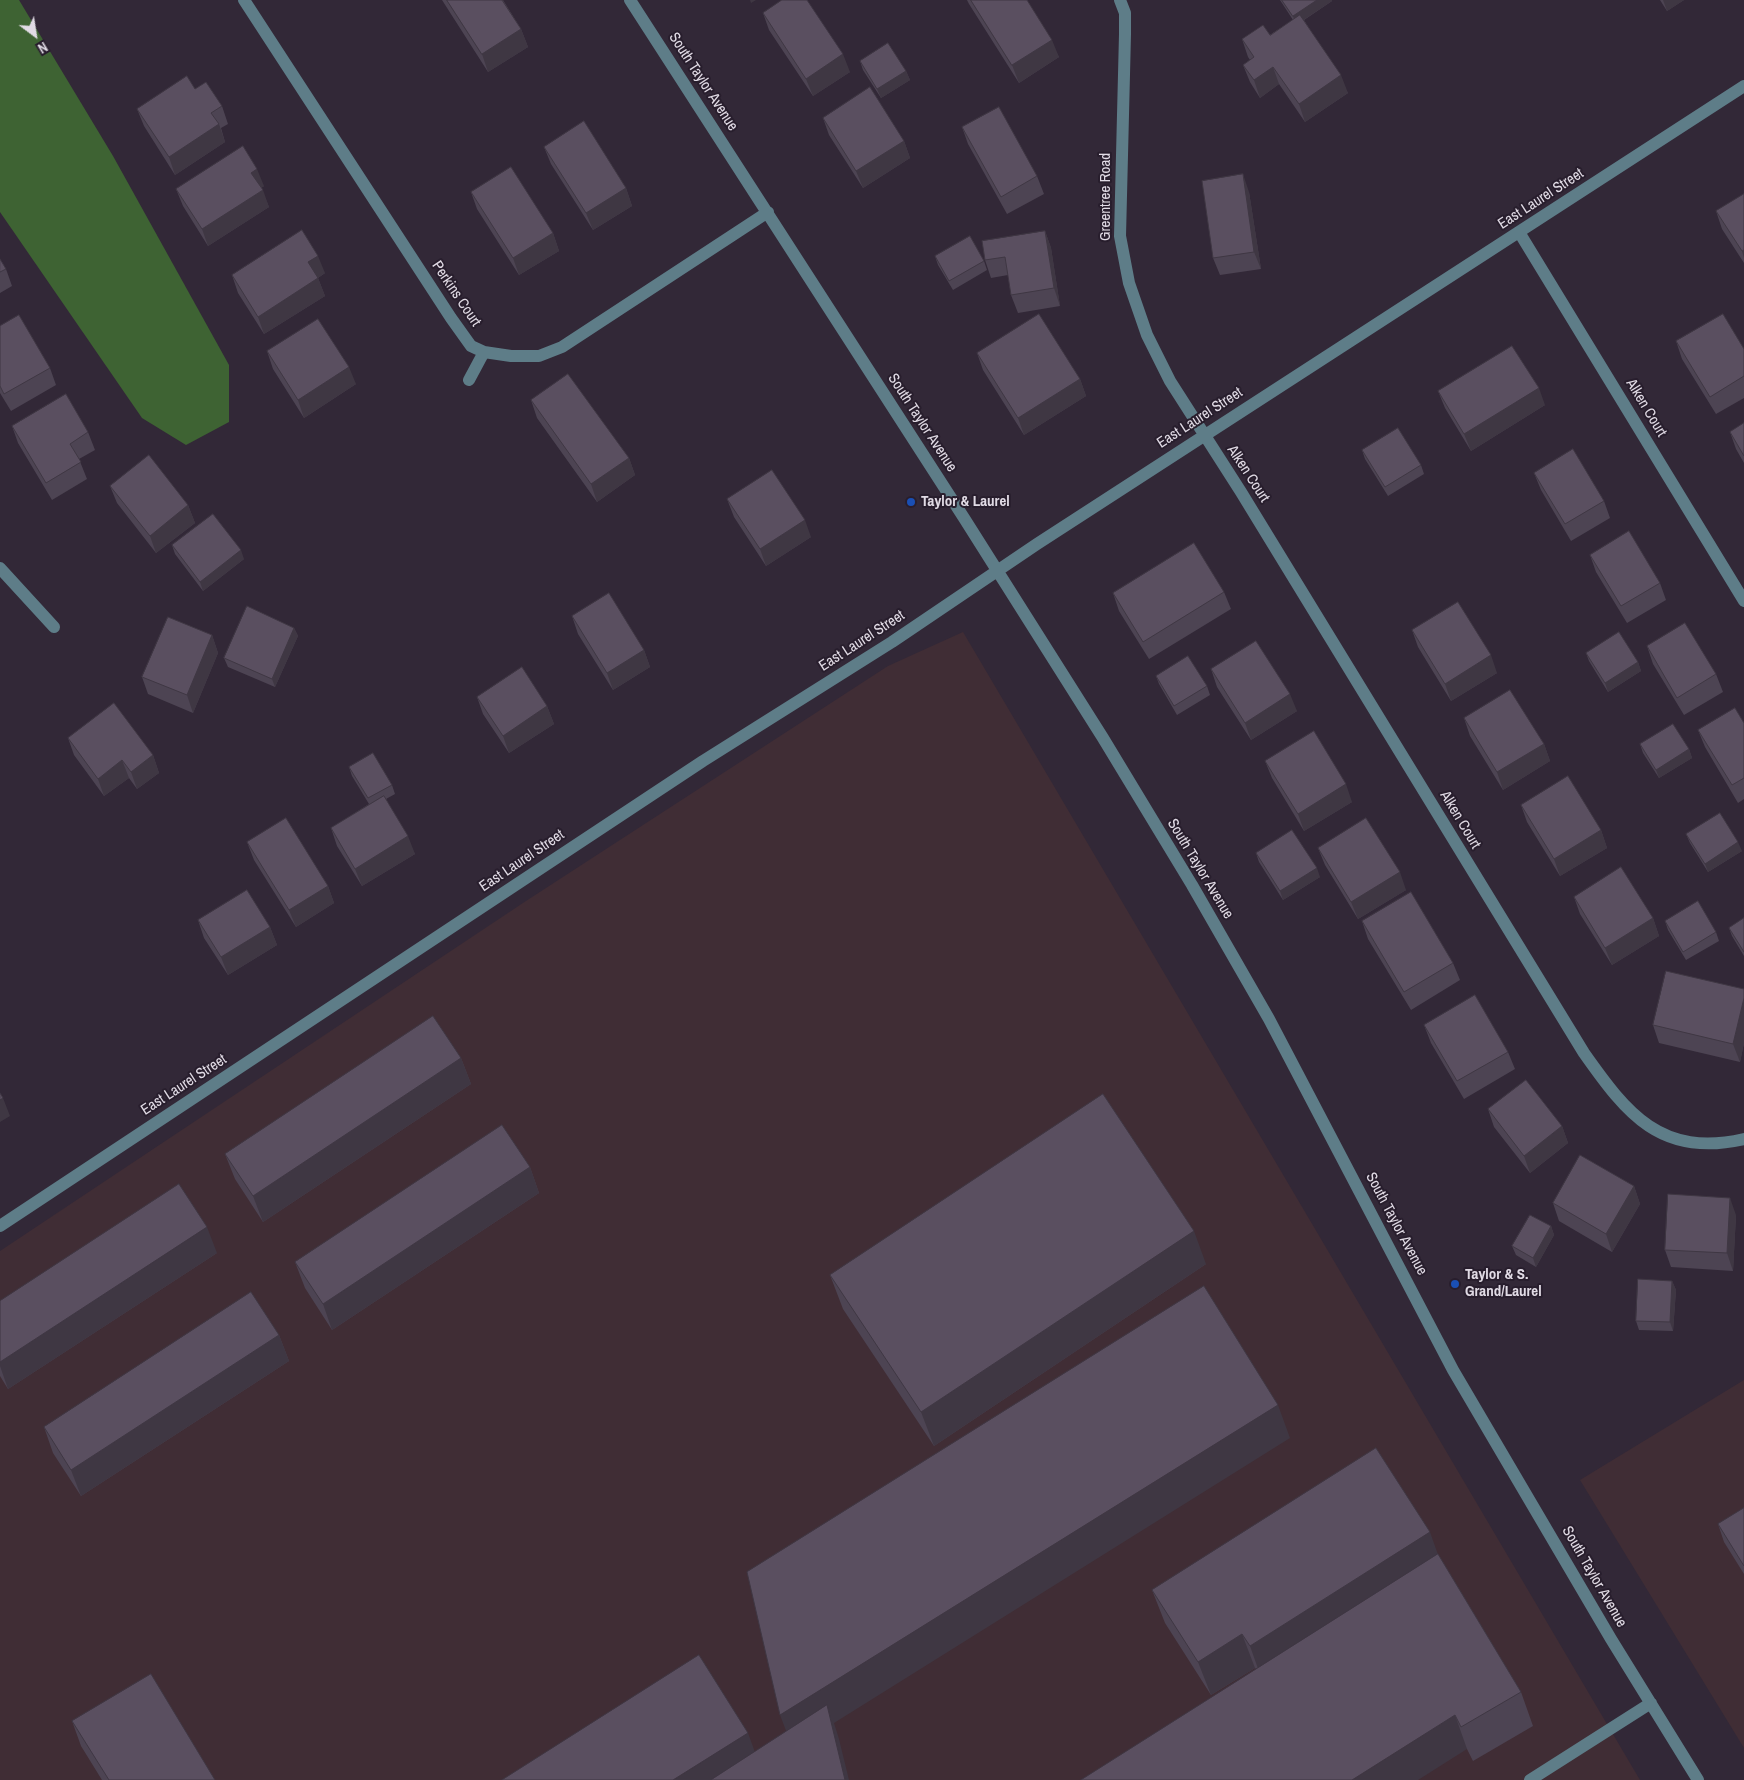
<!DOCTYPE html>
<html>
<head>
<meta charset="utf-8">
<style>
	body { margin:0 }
	#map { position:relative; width:1744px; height:1780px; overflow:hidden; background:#322837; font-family:"Archivo Narrow",sans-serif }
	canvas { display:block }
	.north { position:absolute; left:10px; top:10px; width:50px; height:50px; -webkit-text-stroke:4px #281e2d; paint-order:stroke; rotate:149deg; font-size:14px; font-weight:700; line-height:20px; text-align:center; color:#e1dbe5 }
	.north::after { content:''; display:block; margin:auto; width:18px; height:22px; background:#e1dbe5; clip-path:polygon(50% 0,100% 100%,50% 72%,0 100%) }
</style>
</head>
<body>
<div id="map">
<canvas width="1744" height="1780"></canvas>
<div class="north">N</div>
</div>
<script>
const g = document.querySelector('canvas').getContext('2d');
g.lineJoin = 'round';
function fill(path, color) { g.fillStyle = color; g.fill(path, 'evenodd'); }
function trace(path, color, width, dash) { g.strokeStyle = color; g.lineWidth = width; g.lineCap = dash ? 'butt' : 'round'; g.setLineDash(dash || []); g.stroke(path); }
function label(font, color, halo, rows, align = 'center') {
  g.font = font + ' "Archivo Narrow",sans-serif'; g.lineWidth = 4; g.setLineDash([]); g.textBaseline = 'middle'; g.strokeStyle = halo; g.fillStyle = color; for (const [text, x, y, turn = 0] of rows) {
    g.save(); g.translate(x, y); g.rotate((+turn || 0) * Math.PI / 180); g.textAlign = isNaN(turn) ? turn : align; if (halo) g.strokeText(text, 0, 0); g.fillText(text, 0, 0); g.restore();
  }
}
const commercial = new Path2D(`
	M963 632 1640 1780H0V1251L526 901 888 666Z
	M1744 1380V1748L1580 1480Z`);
const forest = new Path2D(`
	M0 0H19L113 156 229 365V422L186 445 142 418 0 212Z`);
const minor = new Path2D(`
	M244 0 451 318 471 346 484 352 511 356H539L562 347 768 212
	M630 0 964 518 1103 738 1192 885 1269 1019 1453 1370 1611 1639 1698 1780
	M1120 0 1125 13V34L1120 236 1129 283 1147 335 1170 381 1241 492 1584 1053C1627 1114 1661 1158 1744 1139
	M1519 232 1744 601
	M469 380 484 352
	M0 568 54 627
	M0 1226 703 761 892 642 1037 544 1744 86
	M1530 1780 1651 1703`);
const wall = new Path2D(`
	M442 0H503L521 29 528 47 488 72Z
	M967 0H1027L1059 57 1019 83 969 4Z
	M1280 0H1332V1L1304 20 1348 93 1305 122 1279 84 1260 98 1250 82 1243 65 1250 60 1248 57 1242 39 1270 35 1293 20Z
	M1660 0H1684L1667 11Z
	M763 13 850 72 813 96 769 30Z
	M860 61 906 71 910 80 881 98 863 70Z
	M195 89 222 106 228 124 221 128 225 142 175 175 144 126 137 109Z
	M823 118 904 141 910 158 863 188 829 135Z
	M962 127 1037 176 1044 194 1007 214 968 144Z
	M544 147 626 188 632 206 593 230 551 164Z
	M264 186 261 188 269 207 208 246 183 206 176 189Z
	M471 192 553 233 559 251 519 275 477 209Z
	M1249 192 1261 269 1220 275 1213 258Z
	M1744 194V263L1722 229 1716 211Z
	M1045 231 1051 248 1060 306 1018 313 1011 295 1008 275 991 278 985 260Z
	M935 256 984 261 987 270 953 290 938 265Z
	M0 259 6 269 12 286 0 293Z
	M325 273 318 278 325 296 264 334 238 293 232 275Z
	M0 326 50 368 56 385 11 411 0 393Z
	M1676 341 1744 349V398L1716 414 1682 359Z
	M267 351 356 384 304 418 273 369Z
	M977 353 1080 379 1086 396 1024 435 983 370Z
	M1438 391 1545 405 1471 451 1445 408Z
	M531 400 629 458 635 475 597 502 537 418Z
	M1744 423V463L1736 449 1730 432Z
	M12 426 88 432 95 450 79 459 87 479 52 500 18 443Z
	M1362 450 1421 465 1424 474 1388 496 1365 459Z
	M1534 473 1604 501 1610 518 1571 541 1541 490Z
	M110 486 188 505 195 523 156 553 117 503Z
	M727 499 811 537 766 566 734 517Z
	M172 545 244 559 203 591 175 554Z
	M1590 555 1660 583 1666 600 1627 623 1596 572Z
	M1224 592 1231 609 1149 659 1119 611 1113 593Z
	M572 616 644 650 650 667 613 690 578 634Z
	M294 628 298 636 275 687 228 667 224 658Z
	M1412 630 1497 673 1451 701 1418 647Z
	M212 635 218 653 193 713 148 694 142 677Z
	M1647 646 1716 674 1723 692 1684 715 1653 664Z
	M1586 653 1638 662 1641 671 1608 692 1589 661Z
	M1211 669 1297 711 1251 740 1217 687Z
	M1156 676 1207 686 1210 695 1177 715 1159 684Z
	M477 697 547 706 554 724 509 753 483 714Z
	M1464 718 1544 744 1550 761 1503 790 1470 736Z
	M1744 723V799L1738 803 1705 747 1698 730Z
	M68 738 153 755 159 773 137 789 129 778 104 796 74 755Z
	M1640 744 1689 749 1692 758 1659 778 1643 753Z
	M1265 761 1352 802 1304 831 1272 778Z
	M349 767 392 785 395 794 386 799 415 854 362 886 337 846 331 828 369 804 352 776Z
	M1521 805 1601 830 1607 848 1560 876 1527 822Z
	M1686 834 1742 851 1708 872 1690 843Z
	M247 842 328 886 334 903 296 927 254 860Z
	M1318 848 1406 890 1358 919 1325 865Z
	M1256 853 1320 877 1283 900 1259 862Z
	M1574 897 1653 918 1659 936 1612 965 1580 914Z
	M1744 918V956L1732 936 1729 928Z
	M198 920 270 927 277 945 228 975 204 938Z
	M1362 921 1453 963 1460 980 1411 1010 1368 939Z
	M1665 921 1716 932 1719 941 1686 960 1668 930Z
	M1744 989V1043L1740 1062 1659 1043 1653 1025Z
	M1424 1025 1508 1052 1515 1069 1464 1099 1431 1043Z
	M461 1058 471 1084 263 1222 235 1179 225 1154Z
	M1488 1109 1562 1126 1568 1143 1530 1173 1494 1127Z
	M530 1167 539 1193 332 1330 305 1288 295 1262Z
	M1634 1186 1640 1204 1612 1252 1559 1221 1553 1203Z
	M1736 1215 1733 1271 1671 1267 1665 1250Z
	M1551 1226 1554 1235 1536 1267 1516 1255 1512 1246Z
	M217 1253 8 1389 0 1376V1301Z
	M1206 1264 934 1446 843 1309 830 1275Z
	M1672 1281 1676 1290 1673 1331 1639 1330 1636 1321Z
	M279 1335 289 1361 81 1496 53 1453 44 1427Z
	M1744 1508V1574L1724 1542 1718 1524Z
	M1438 1555 1521 1692 1533 1726 1473 1761 1467 1749 1256 1669 1255 1668 1211 1695 1165 1623 1152 1590Z
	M72 1721 215 1780H102L81 1746Z`);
const shadedWall = new Path2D(`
	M750 0H756L751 3Z
	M1317 0H1332V1L1296 25 1293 16Z
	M1663 0H1684L1667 11Z
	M521 29 528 47 488 72 482 54Z
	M1052 40 1059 57 1019 83 1012 65Z
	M843 54 850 72 813 96 806 79Z
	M1273 67 1279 84 1260 98 1254 80Z
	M906 71 910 80 881 98 877 89Z
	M1341 75 1348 93 1305 122 1299 104Z
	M219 124 225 142 175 175 169 157Z
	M904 141 910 158 863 188 856 171Z
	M257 169 264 186 258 190 251 173Z
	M1243 174 1249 192 1261 269 1254 252Z
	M626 188 632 206 593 230 586 213Z
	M263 190 269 207 208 246 202 229Z
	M1045 231 1051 248 1060 306 1054 288Z
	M553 233 559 251 519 275 513 258Z
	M1744 250V258L1742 251Z
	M318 256 325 273 315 280 308 262Z
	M318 278 325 296 264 334 258 317Z
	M349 367 356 384 304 418 298 400Z
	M1080 379 1086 396 1024 435 1018 418Z
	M1539 388 1545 405 1471 451 1464 434Z
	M629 458 635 475 597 502 591 484Z
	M188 505 195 523 156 553 150 536Z
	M805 520 811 537 766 566 760 549Z
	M241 550 244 559 203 591 200 582Z
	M294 628 298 636 275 687 272 679Z
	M212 635 218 653 193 713 187 695Z
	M644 650 650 667 613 690 607 673Z
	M1491 655 1497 673 1451 701 1445 684Z
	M1638 662 1641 671 1608 692 1605 683Z
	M1290 694 1297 711 1251 740 1245 723Z
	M547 706 554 724 509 753 503 736Z
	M1544 744 1550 761 1503 790 1497 772Z
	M1689 749 1692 758 1659 778 1656 770Z
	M153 755 159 773 137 789 131 772Z
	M122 760 129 778 104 796 98 779Z
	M1346 784 1352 802 1304 831 1298 814Z
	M1601 830 1607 848 1560 876 1554 859Z
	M408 836 415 854 362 886 355 869Z
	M1738 842 1742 851 1708 872 1705 864Z
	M1317 868 1320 877 1283 900 1280 891Z
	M1400 872 1406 890 1358 919 1351 902Z
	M328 886 334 903 296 927 289 910Z
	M1653 918 1659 936 1612 965 1605 948Z
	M270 927 277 945 228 975 221 957Z
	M1744 998V1043L1740 1062 1733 1044Z
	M461 1058 471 1084 263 1222 253 1196Z
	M3 1098 10 1116 0 1122V1100Z
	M1562 1126 1568 1143 1530 1173 1524 1156Z
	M530 1167 539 1193 332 1330 323 1304Z
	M1634 1186 1640 1204 1612 1252 1606 1234Z
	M1730 1198 1736 1215 1733 1271 1727 1253Z
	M1551 1226 1554 1235 1536 1267 1533 1258Z
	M207 1227 217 1253 8 1389 0 1366V1362Z
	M1194 1231 1206 1264 934 1446 921 1412Z
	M1672 1281 1676 1290 1673 1331 1670 1322Z
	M279 1335 289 1361 81 1496 71 1470Z
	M1278 1405 1290 1438 834 1723 839 1739 849 1780H845L793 1749 780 1715Z
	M1430 1532 1442 1566 1262 1680 1250 1646Z
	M1242 1634 1255 1668 1211 1695 1198 1662Z
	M1455 1715 1467 1749 1418 1780H1352Z
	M748 1733 760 1766 739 1780H673Z`);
const building = new Path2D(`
	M447 0H502L521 29 482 54Z
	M782 0H807L843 54 806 79 763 13Z
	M971 0H1027L1052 40 1012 65Z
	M1282 0H1317L1293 16Z
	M1300 15 1341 75 1299 104 1273 67 1254 80 1243 65 1254 57 1242 39 1263 25 1270 35Z
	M888 43 906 71 877 89 860 61Z
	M187 76 195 89 206 82 222 106 211 113 219 124 169 157 137 109Z
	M870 87 904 141 856 171 823 118Z
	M999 107 1037 176 1001 197 962 127Z
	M584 121 626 188 586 213 544 147Z
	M243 146 257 169 251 173 263 190 202 229 176 189Z
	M511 167 553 233 513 258 471 192Z
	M1243 174 1254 252 1213 258 1202 181Z
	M1744 194V250L1742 251 1716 211Z
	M302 230 318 256 308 262 318 278 258 317 232 275Z
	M1045 231 1054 288 1011 295 1005 257 985 260 982 241Z
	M970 236 984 261 949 281 935 256Z
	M0 259 6 269 0 272Z
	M1039 314 1080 379 1018 418 977 353Z
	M1723 314 1744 349V376L1710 397 1676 341Z
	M19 315 50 368 4 394 0 386V326Z
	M318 319 349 367 298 400 267 351Z
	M1512 346 1539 388 1464 434 1438 391Z
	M568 374 629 458 591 484 531 400Z
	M66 394 88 432 70 444 81 462 46 483 12 426Z
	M1744 423V456L1730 432Z
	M1398 428 1421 465 1385 487 1362 450Z
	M1573 449 1604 501 1565 524 1534 473Z
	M149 455 188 505 150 536 110 486Z
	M772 470 805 520 760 549 727 499Z
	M213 514 241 550 200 582 172 545Z
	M1629 531 1660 583 1621 606 1590 555Z
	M1194 543 1224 592 1143 642 1113 593Z
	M609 593 644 650 607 673 572 616Z
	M1458 602 1491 655 1445 684 1412 630Z
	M247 606 294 628 272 679 224 658Z
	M168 617 212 635 187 695 142 677Z
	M1685 623 1716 674 1677 698 1647 646Z
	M1619 632 1638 662 1605 683 1586 653Z
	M1256 641 1290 694 1245 723 1211 669Z
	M1188 656 1207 686 1174 706 1156 676Z
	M522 667 547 706 503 736 477 697Z
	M1510 690 1544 744 1497 772 1464 718Z
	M114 703 153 755 131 772 122 760 98 779 68 738Z
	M1735 708 1744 723V778L1732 785 1698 730Z
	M1673 724 1689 749 1656 770 1640 744Z
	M1314 731 1346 784 1298 814 1265 761Z
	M373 753 392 785 368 798 349 767Z
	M1568 776 1601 830 1554 859 1521 805Z
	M384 796 408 836 355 869 331 828Z
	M1720 813 1738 842 1705 864 1686 834Z
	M286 818 328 886 289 910 247 842Z
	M1366 818 1400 872 1351 902 1318 848Z
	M1292 830 1317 868 1280 891 1256 853Z
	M1621 867 1653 918 1605 948 1574 897Z
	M247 890 270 927 221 957 198 920Z
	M1411 892 1453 963 1404 992 1362 921Z
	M1698 901 1716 932 1683 952 1665 921Z
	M1744 918V952L1729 928Z
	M1666 971 1744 989V998L1733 1044 1653 1025Z
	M1475 995 1508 1052 1457 1081 1424 1025Z
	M433 1016 461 1058 253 1196 225 1154Z
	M1526 1080 1562 1126 1524 1156 1488 1109Z
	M0 1093 3 1098 0 1100Z
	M1103 1094 1194 1231 921 1412 830 1275Z
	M502 1125 530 1167 323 1304 295 1262Z
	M1580 1155 1634 1186 1606 1234 1553 1203Z
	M179 1184 207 1227 0 1362V1301Z
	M1668 1194 1730 1198 1727 1253 1665 1250Z
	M1530 1215 1551 1226 1533 1258 1512 1246Z
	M1638 1279 1672 1281 1670 1322 1636 1321Z
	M1204 1286 1278 1405 780 1715 747 1572Z
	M251 1292 279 1335 71 1470 44 1427Z
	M1376 1448 1430 1532 1250 1646 1242 1634 1198 1662 1152 1590Z
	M1744 1508V1566L1718 1524Z
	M1438 1554 1521 1692 1461 1727 1455 1715 1352 1780H1081Z
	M699 1655 748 1733 673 1780H502Z
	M151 1674 215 1780H109L72 1721Z
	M827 1705 845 1780H711Z`);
const markers = [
	[911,502,5,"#1a4fb4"],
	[1455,1284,5,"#1a4fb4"]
];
const streetNames = [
	["South Taylor Avenue",703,82,57],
	["Greentree Road",1106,197,-90],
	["East Laurel Street",1541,199,-33],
	["Perkins Court",456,294,56],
	["Alken Court",1646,408,59],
	["East Laurel Street",1200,418,-33],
	["South Taylor Avenue",922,423,57],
	["Alken Court",1248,474,57],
	["East Laurel Street",862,641,-33],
	["Alken Court",1460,820,59],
	["East Laurel Street",522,861,-34],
	["South Taylor Avenue",1200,869,59],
	["East Laurel Street",184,1085,-33],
	["South Taylor Avenue",1396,1224,62],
	["South Taylor Avenue",1594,1577,60]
];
const poiNames = [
	["Taylor & Laurel",921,502],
	["Taylor & S.",1465,1275],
	["Grand/Laurel",1465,1292]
];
fill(commercial, '#402d35');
fill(forest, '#3e6333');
trace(minor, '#5e7d88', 12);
fill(wall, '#4d4453');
fill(shadedWall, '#3f3743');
fill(building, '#5a4f60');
trace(building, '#3f3743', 1);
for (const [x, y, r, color] of markers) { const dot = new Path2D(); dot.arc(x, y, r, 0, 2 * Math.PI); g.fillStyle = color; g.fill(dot); trace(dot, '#281e2d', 2); }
label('15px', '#e1dbe5', '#281e2d', streetNames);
label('bold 15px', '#e1dbe5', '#281e2d', poiNames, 'left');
</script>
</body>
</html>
